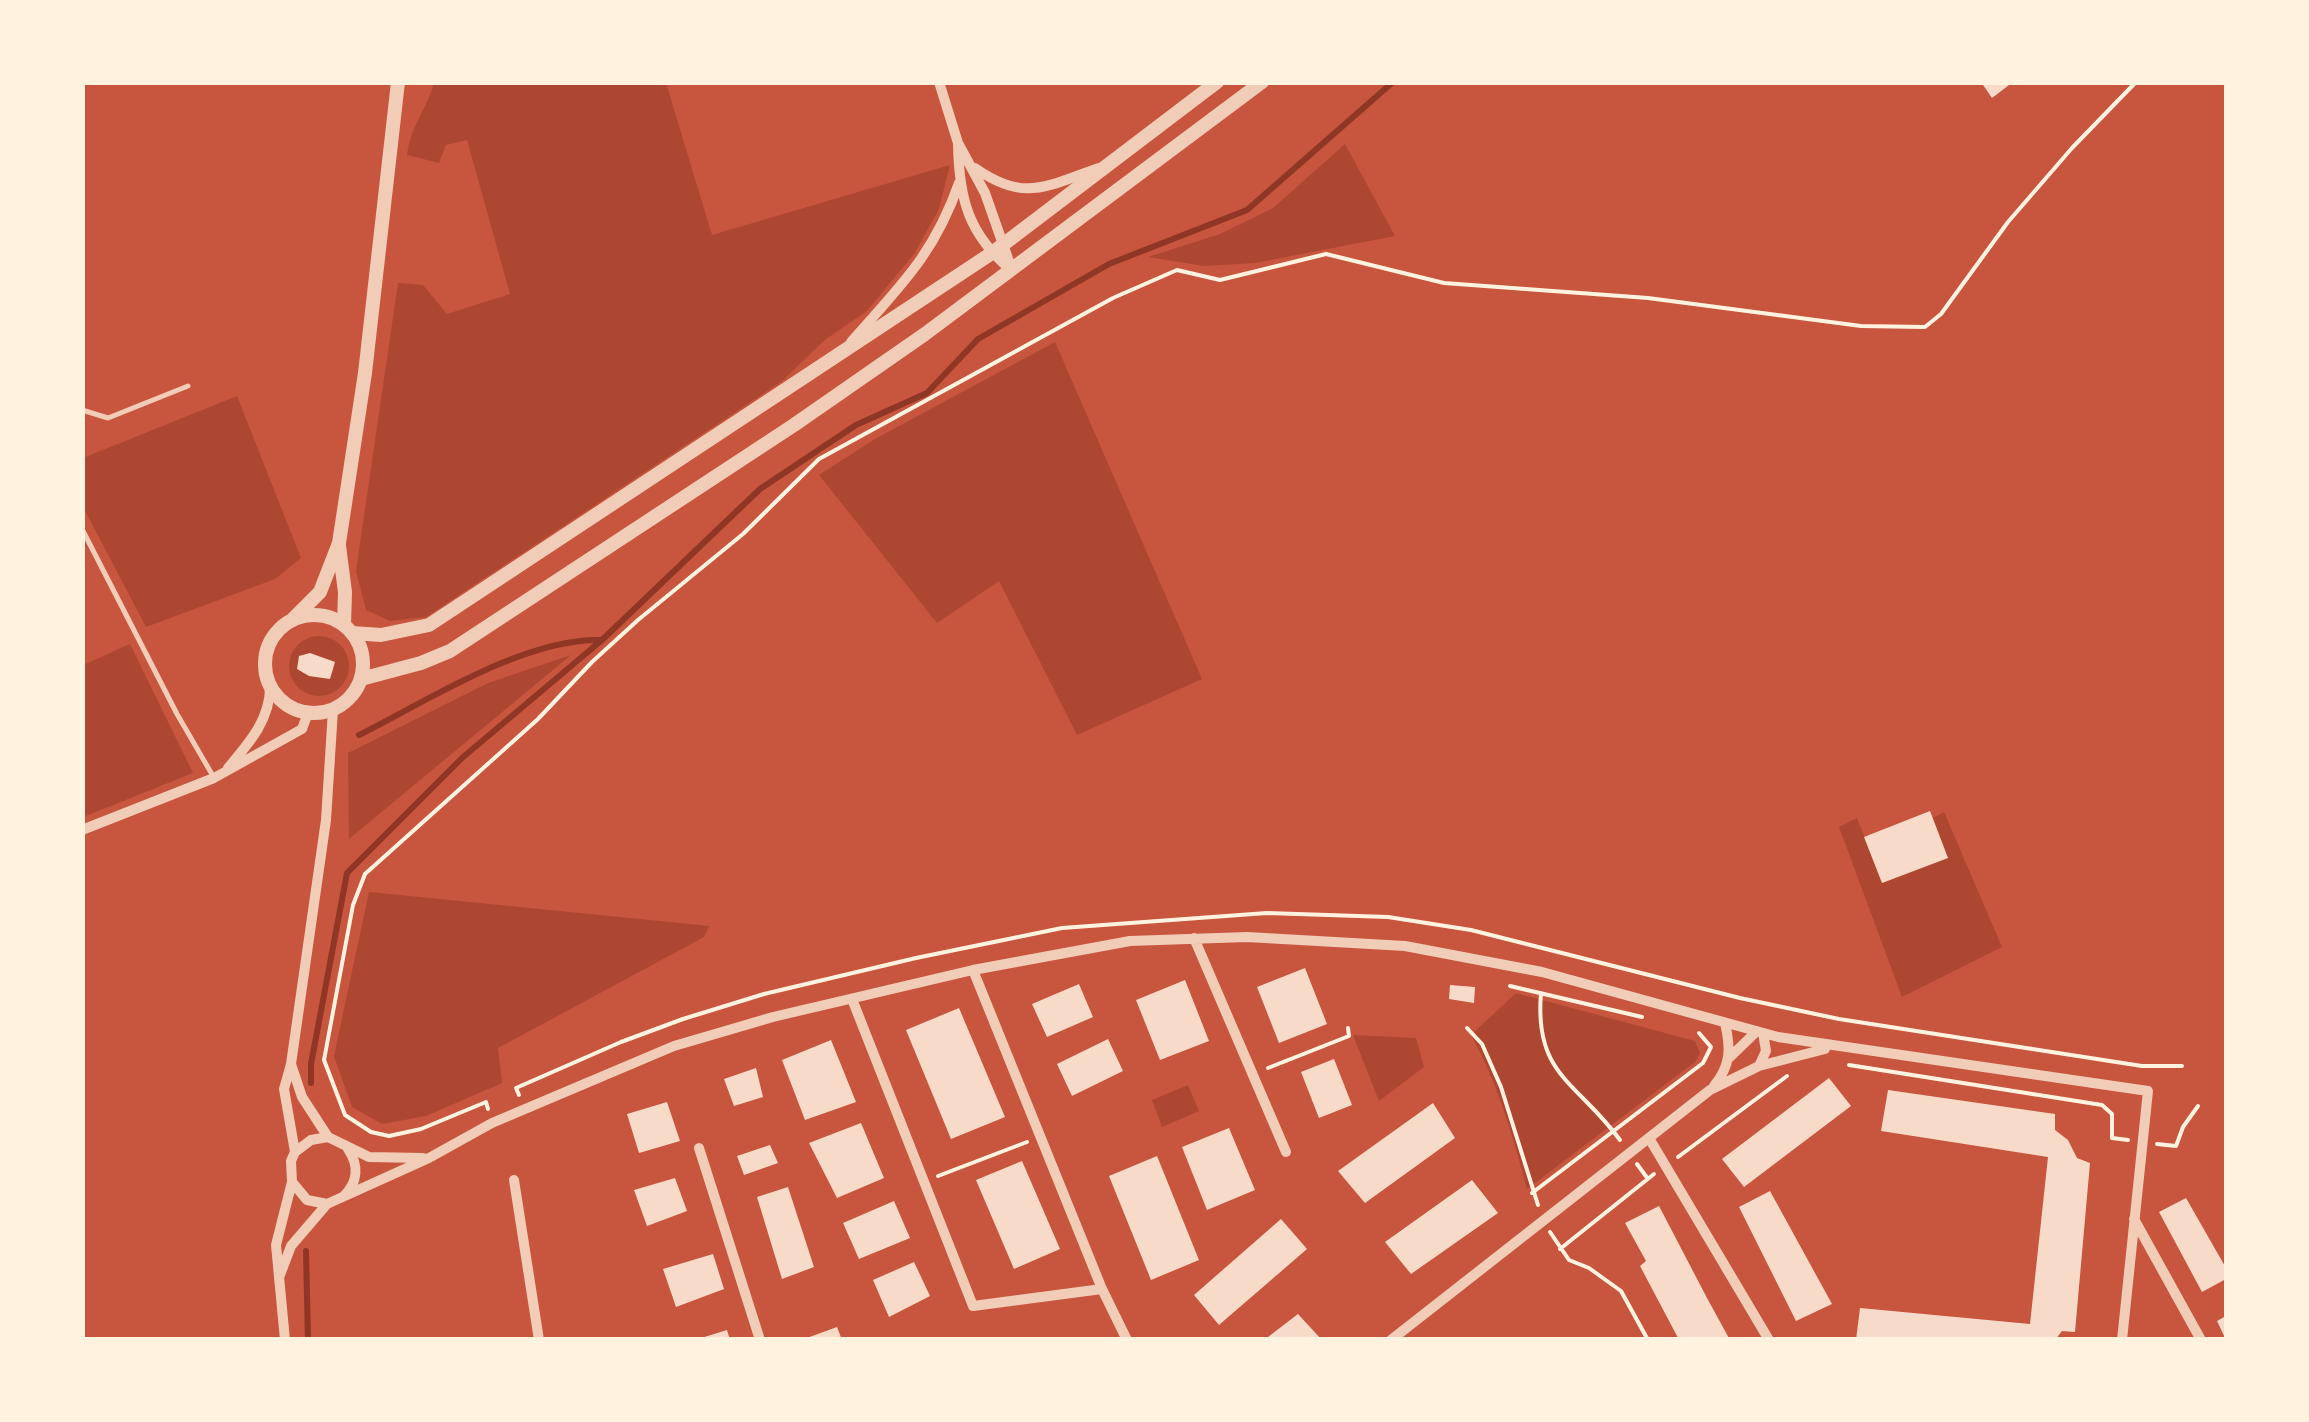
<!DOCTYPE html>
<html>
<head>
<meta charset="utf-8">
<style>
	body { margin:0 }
	#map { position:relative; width:2309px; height:1422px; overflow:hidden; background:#c8553d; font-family:"Varela Round",sans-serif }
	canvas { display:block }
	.frame { position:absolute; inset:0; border:85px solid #fff3e0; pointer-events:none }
</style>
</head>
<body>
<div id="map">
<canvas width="2309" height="1422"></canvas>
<div class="frame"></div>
</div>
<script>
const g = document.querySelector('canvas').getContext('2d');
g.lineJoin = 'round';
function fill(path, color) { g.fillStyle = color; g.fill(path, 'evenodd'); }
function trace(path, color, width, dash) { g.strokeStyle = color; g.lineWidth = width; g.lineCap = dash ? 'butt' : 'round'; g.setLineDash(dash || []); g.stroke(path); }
const green = new Path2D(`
	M434 83H666L712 235 950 165 939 209 914 254 867 311 826 339 781 382 426 617 390 621 366 610 356 571 398 283 423 285 447 314 510 294 467 140 446 145 439 163 407 155C411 125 425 113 434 83Z
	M1345 144 1395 236 1255 263 1204 266 1148 257 1220 234 1273 208Z
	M1055 342 1202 679 1077 735 999 581 937 623 819 475 875 439Z
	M237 396 301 558 275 579 146 627 83 507V458Z
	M289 666a30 30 0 1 1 60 0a30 30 0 1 1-60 0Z
	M130 644 193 773 83 817V665Z
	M571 655 349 839 348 753 488 683Z
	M1944 812 2002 947 1902 997 1839 827 1857 818 1883 883 1948 858 1933 818Z
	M369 892 709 926 704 937 498 1048 502 1083 426 1116 382 1124 352 1107 334 1056Z
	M1516 993 1695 1041 1700 1053 1695 1062 1527 1189C1513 1136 1498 1084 1471 1035Z
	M1353 1035 1416 1038 1424 1067 1379 1101Z
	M1188 1085 1199 1111 1162 1127 1152 1100Z`);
const stream = new Path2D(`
	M359 735C427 701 526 637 602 640
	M311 1083V1064L347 873 462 758 602 640 760 489 856 425 927 393 978 339 1109 264 1247 210 1393 82
	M306 1251 308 1340`);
const building = new Path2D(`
	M1981 82H2013L1992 98Z
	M310 653 335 662 330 679 309 676 297 669 299 656Z
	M1930 811 1948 858 1882 883 1864 837Z
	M1305 968 1327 1024 1279 1043 1257 987Z
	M1185 980 1209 1041 1160 1060 1136 1000Z
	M1079 984 1093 1017 1047 1037 1032 1004Z
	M1450 985 1475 987 1474 1003 1449 999Z
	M959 1008 1005 1117 951 1139 906 1030Z
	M1108 1039 1123 1071 1072 1096 1057 1064Z
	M831 1040 856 1102 805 1120 782 1060Z
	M1334 1059 1352 1105 1319 1118 1301 1072Z
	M756 1068 763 1097 734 1106 724 1079Z
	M1829 1078 1851 1106 1744 1187 1722 1159Z
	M1888 1090 2055 1114V1130L2068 1140 2077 1158 2090 1163 2075 1332 2062 1331 2055 1340H1856L1860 1308 2030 1324 2048 1157 1881 1131Z
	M667 1102 680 1141 639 1153 627 1114Z
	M1433 1103 1455 1138 1365 1203 1338 1171Z
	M861 1123 884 1178 837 1198 809 1143Z
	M1229 1128 1255 1190 1207 1210 1182 1147Z
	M770 1145 778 1163 744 1175 737 1156Z
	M1157 1156 1199 1260 1151 1280 1109 1176Z
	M1022 1161 1060 1249 1014 1269 976 1180Z
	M675 1178 687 1211 647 1226 634 1190Z
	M1472 1180 1498 1213 1411 1274 1385 1242Z
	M788 1187 814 1267 782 1279 757 1197Z
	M1770 1191 1832 1304 1796 1321 1739 1207Z
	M2186 1198 2226 1268V1279L2202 1292 2159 1212Z
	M894 1201 910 1238 859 1259 843 1223Z
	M1659 1206 1707 1298 1730 1340H1679L1677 1336 1640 1266 1646 1261 1625 1223Z
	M1281 1219 1307 1249 1219 1325 1194 1295Z
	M713 1254 724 1289 676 1307 663 1269Z
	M914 1262 930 1296 889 1317 873 1280Z
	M1298 1314 1322 1340H1264Z
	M2226 1316V1340L2217 1321Z
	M837 1327 842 1340H804V1339Z
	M727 1330 730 1340H698V1339Z`);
const path = new Path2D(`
	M1510 986 1642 1017
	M1541 993C1534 1076 1578 1082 1620 1140
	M1467 1028 1482 1044 1501 1087 1538 1205
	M1849 1065 2102 1105 2112 1114V1138L2128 1140
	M1268 1068 1349 1036 1348 1028
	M519 1095 516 1088 621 1042 683 1019 764 994 916 958 1062 928 1267 913 1388 917 1471 930 1740 998 1839 1019 2142 1066H2182
	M488 1109 486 1102 421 1129 389 1136 371 1132 345 1115 324 1060 353 905 365 874 538 719 592 662 638 620 743 534 819 459 1113 298 1177 270 1220 280 1326 254 1444 283 1648 298 1861 326 1925 327 1941 314 2008 222 2072 148 2136 82
	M2157 1144 2176 1146 2183 1127 2198 1106
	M1678 1157 1787 1076
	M1637 1164 1648 1179
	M938 1176 1027 1142
	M1532 1193 1703 1063 1711 1047 1699 1033
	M1550 1232 1569 1260 1589 1268 1621 1291 1648 1340
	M1560 1249 1654 1174`);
const service = new Path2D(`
	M82 410 108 418 188 386
	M82 529 177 714 213 776`);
const minor = new Path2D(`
	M939 82 958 143 985 193 1012 270
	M958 144C959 198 968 234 1011 270
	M975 168C1025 203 1046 186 1099 168
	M851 342C900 286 934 255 959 183
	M228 768C249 743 270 720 270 687
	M82 830 214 778 302 729 308 713
	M1194 938 1286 1152
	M973 970 1102 1289 1127 1340
	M852 999 973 1306 1102 1289
	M1729 1058 1757 1031
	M291 1064 302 1097 328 1137
	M1759 1066 1766 1051 1763 1033
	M1714 1086C1731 1065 1731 1049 1725 1023
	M1649 1138 1769 1340
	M699 1148 760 1340
	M295 1152 284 1089 291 1064 326 820 333 710
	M514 1180 539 1340
	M292 1182 307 1200 327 1204 429 1158 492 1123 674 1046 773 1017 973 970 1130 941 1247 937 1405 946 1542 972 1778 1037 2148 1091 2122 1340
	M344 1196C358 1182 359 1165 348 1149
	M2134 1219 2201 1340
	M280 1275 291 1246 327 1204
	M285 1340 276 1245 292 1182 291 1161 295 1152 311 1140 328 1137 369 1157 423 1158
	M1391 1340 1710 1090 1759 1066 1825 1049`);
const tertiary = new Path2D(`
	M339 546 345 592 344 625
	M265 664a49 49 0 1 1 98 0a49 49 0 1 1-98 0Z
	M293 619 320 592 339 543 365 373 398 82
	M352 633 381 635 429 625 992 253 1217 82
	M361 679 421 663 450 651 794 425 925 334 1262 82`);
fill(green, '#ae4732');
trace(stream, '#8f3625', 6);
fill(building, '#f7dbc8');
trace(path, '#fff3e0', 4);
trace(service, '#f1ccb7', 5);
trace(minor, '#f1ccb7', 10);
trace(tertiary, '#f1ccb7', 14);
</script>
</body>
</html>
